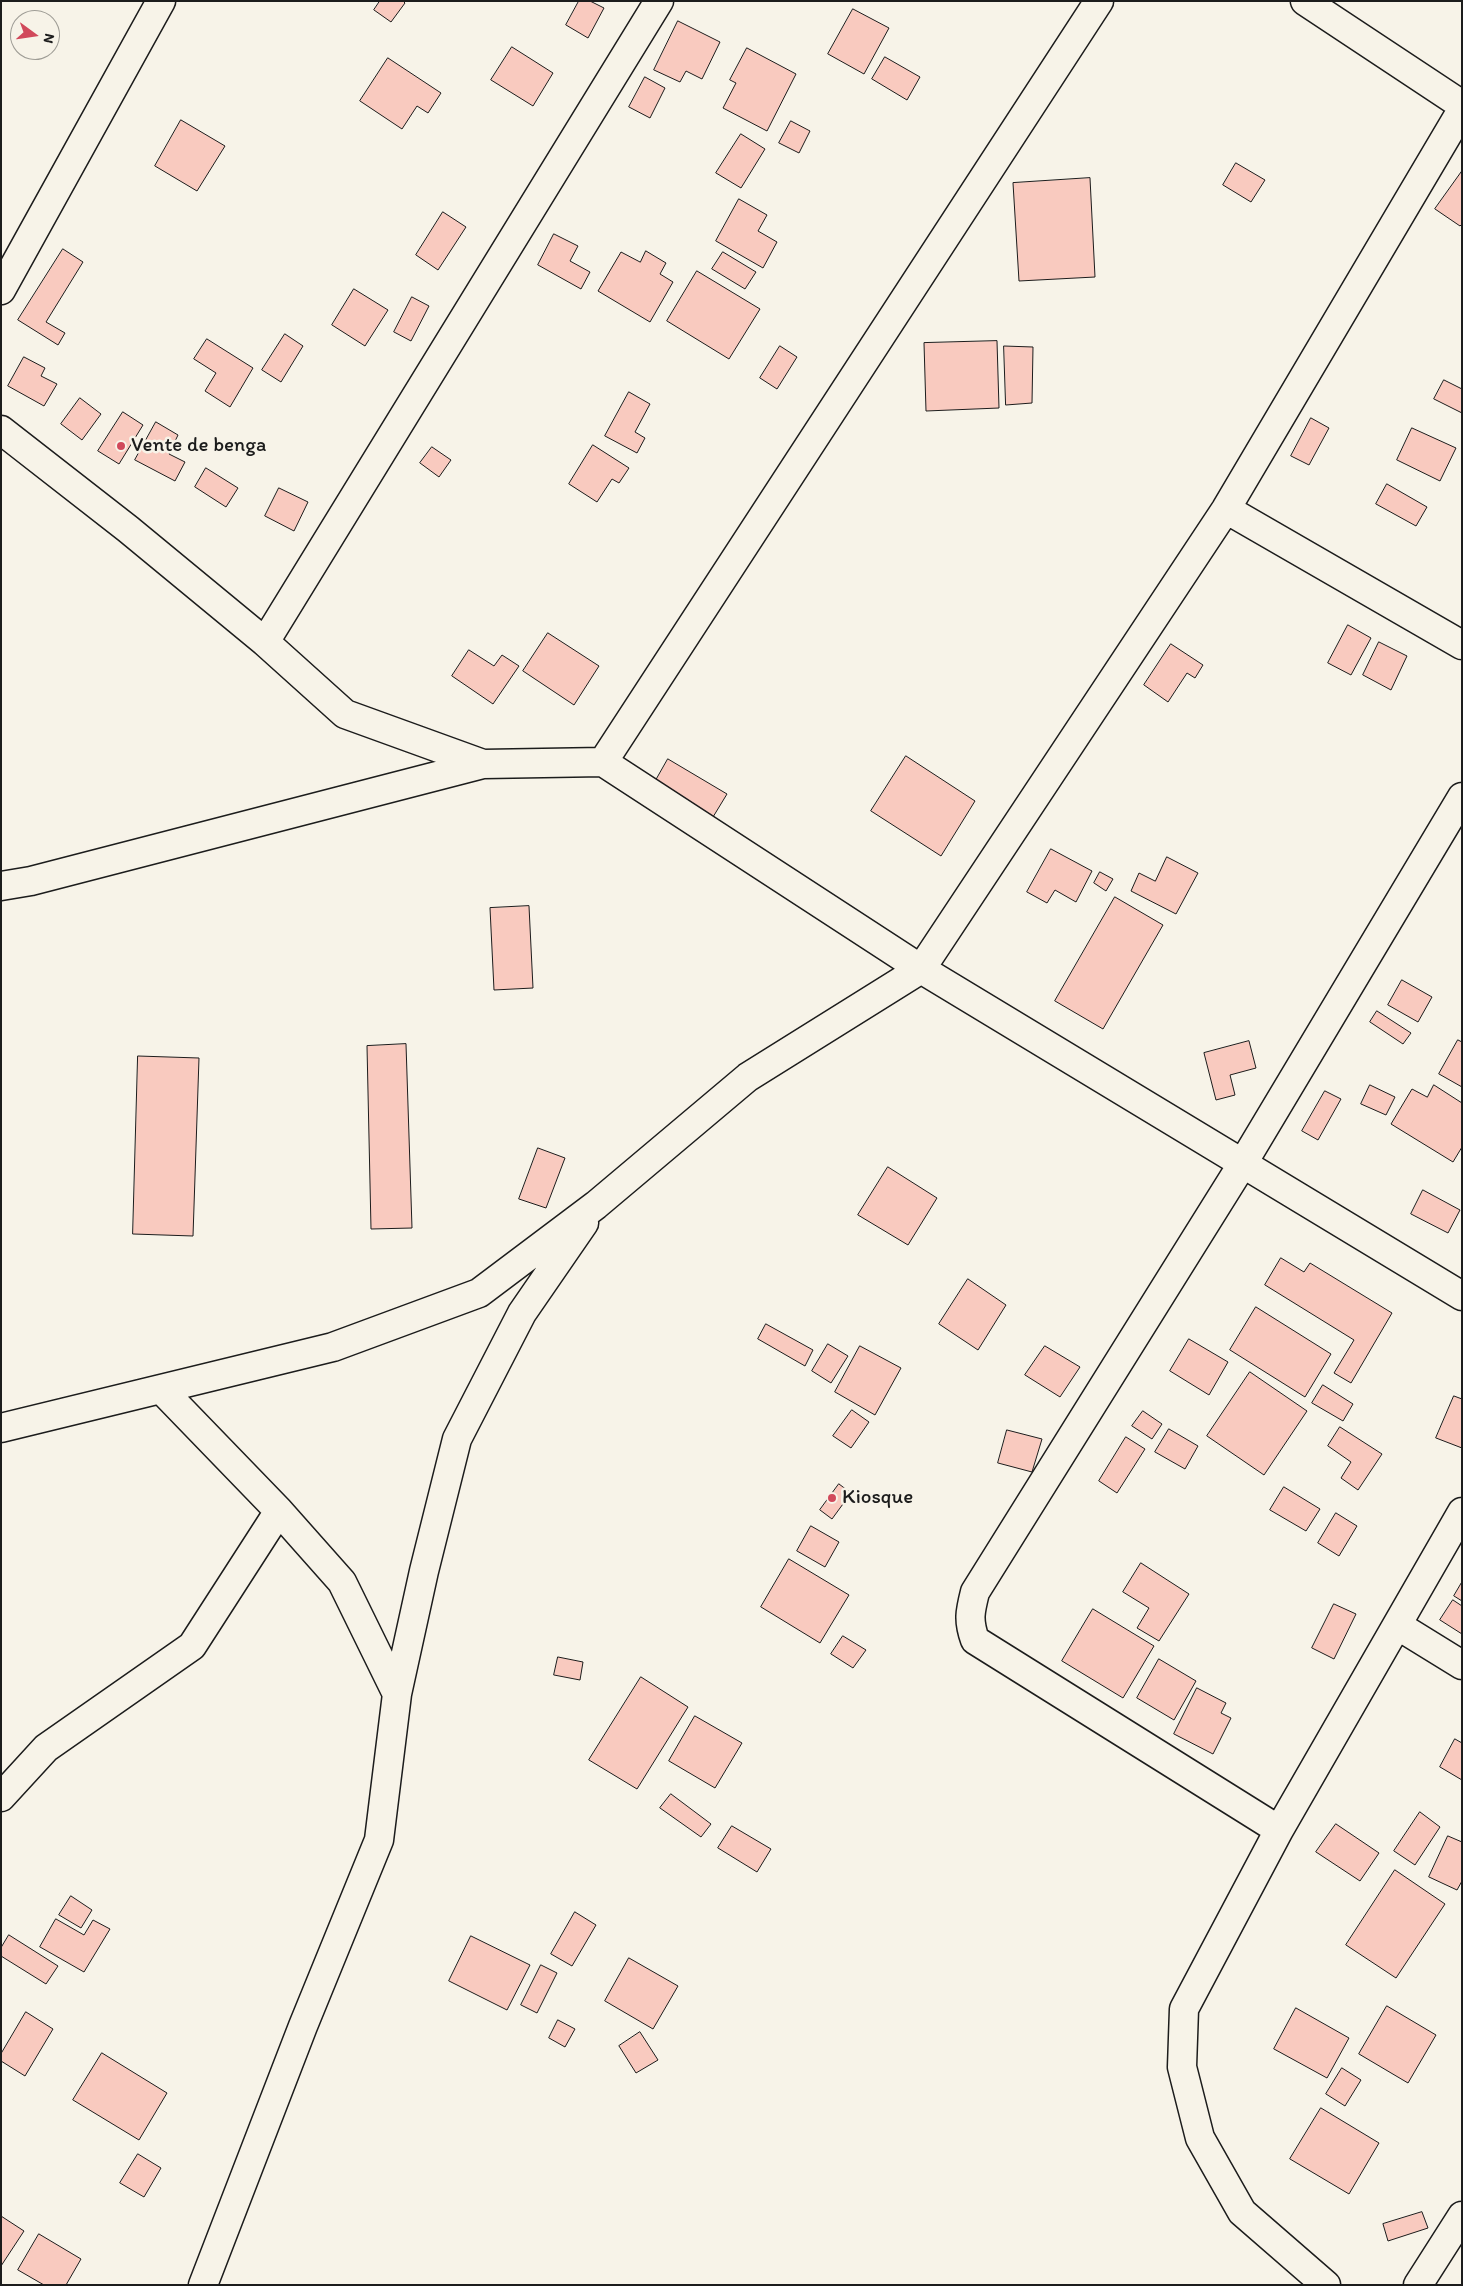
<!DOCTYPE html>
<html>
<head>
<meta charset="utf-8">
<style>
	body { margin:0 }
	#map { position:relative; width:1463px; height:2286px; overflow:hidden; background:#f7f3e8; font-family:Itim,sans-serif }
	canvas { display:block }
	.frame { position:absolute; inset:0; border:2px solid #1c1c1c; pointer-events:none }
	.north { position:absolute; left:10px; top:10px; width:50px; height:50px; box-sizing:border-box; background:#f7f3e8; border:1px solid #9f9d96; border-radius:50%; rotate:104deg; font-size:14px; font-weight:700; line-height:20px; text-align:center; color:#1c1c1c }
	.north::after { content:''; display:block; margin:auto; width:18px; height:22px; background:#d1495b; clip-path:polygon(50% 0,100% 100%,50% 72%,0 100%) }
</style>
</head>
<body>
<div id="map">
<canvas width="1463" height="2286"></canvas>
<div class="frame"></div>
<div class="north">N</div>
</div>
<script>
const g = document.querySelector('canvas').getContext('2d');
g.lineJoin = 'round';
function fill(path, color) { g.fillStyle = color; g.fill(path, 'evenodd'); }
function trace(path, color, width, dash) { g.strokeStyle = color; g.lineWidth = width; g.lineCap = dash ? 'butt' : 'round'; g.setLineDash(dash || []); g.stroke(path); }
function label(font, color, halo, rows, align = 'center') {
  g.font = font + ' Itim,sans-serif'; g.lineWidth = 5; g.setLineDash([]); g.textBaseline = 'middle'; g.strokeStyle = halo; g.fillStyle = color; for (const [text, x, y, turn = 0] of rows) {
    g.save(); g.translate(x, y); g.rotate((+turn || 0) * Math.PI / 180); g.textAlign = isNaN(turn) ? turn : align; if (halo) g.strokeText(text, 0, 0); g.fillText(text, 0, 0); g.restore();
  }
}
const building = new Path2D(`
	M380 1H403L405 3 391 22 374 10Z
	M579 1H590L604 8 588 38 566 25Z
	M853 9 889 28 864 74 828 54Z
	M678 21 720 42 702 79 686 71 680 82 654 70Z
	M512 47 553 73 533 106 491 80Z
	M747 48 796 74 767 131 723 108 736 83 730 80Z
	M885 57 920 77 907 100 872 79Z
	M388 58 441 93 428 113 417 106 402 129 360 101Z
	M645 77 665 88 650 118 629 107Z
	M181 120 225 146 197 191 155 166Z
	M791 121 810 131 799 153 779 143Z
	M741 134 765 149 741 188 716 173Z
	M1236 163 1265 180 1251 202 1223 185Z
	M1462 171V224L1460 226 1435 209Z
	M1090 178 1095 277 1019 281 1013 183Z
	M739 199 767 215 758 231 777 242 763 268 716 241Z
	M443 212 466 227 438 270 416 255Z
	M554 234 578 246 570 261 590 272 581 289 538 265Z
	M63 249 83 262 46 322 65 333 58 345 18 320Z
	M646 251 666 263 660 274 673 282 650 322 598 291 621 252 640 262Z
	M723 252 756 272 745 289 712 269Z
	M697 271 760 309 729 359 667 321Z
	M354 289 388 310 365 346 332 325Z
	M412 297 429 306 411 341 394 332Z
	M285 334 303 346 281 382 262 370Z
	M207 339 253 368 230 407 205 391 216 373 194 359Z
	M997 341 999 408 926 411 924 343Z
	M780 346 797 357 777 389 760 378Z
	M1004 346 1033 347 1032 403 1006 405Z
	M24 357 45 368 41 376 57 384 44 406 8 386Z
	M1444 380 1462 389V413L1434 399Z
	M629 392 650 404 635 432 645 438 637 453 605 436Z
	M80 398 101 414 82 440 61 424Z
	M123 412 143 425 119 464 98 451Z
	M1311 418 1329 428 1309 465 1291 456Z
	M156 422 178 435 169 454 185 462 175 481 135 460Z
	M1412 428 1456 448 1440 481 1397 460Z
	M593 445 629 468 619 483 612 479 597 502 569 484Z
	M432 447 451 460 439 477 420 463Z
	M206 468 238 488 226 507 195 487Z
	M1387 484 1427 507 1416 526 1376 504Z
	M279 488 308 502 294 531 265 516Z
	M1348 625 1371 638 1351 675 1328 663Z
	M548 633 599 666 574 705 523 671Z
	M1379 642 1407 656 1391 690 1363 675Z
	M1171 644 1203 665 1195 678 1187 673 1168 702 1144 685Z
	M469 650 494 666 502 655 519 666 493 704 452 676Z
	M906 756 975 801 941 856 871 811Z
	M668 759 727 794 713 817 655 782Z
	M1051 849 1092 871 1076 902 1055 890 1047 903 1027 892Z
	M1167 857 1198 873 1176 914 1131 891 1139 873 1155 881Z
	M1100 872 1113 879 1106 891 1094 883Z
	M1115 897 1163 925 1103 1029 1055 1001Z
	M529 906 533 988 494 990 490 908Z
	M1402 980 1432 997 1418 1022 1388 1005Z
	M1377 1011 1411 1033 1403 1044 1370 1022Z
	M1458 1040 1462 1042V1087L1439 1074Z
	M1249 1041 1256 1068 1230 1075 1235 1095 1216 1100 1204 1053Z
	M406 1044 412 1228 371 1229 367 1046Z
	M138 1056 199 1058 193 1236 133 1234Z
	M1370 1085 1395 1097 1386 1115 1361 1104Z
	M1434 1085 1462 1103V1147L1453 1162 1391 1124 1412 1089 1427 1097Z
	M1325 1091 1341 1099 1318 1140 1302 1131Z
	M538 1148 565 1158 546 1208 519 1199Z
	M888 1167 937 1198 908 1245 858 1215Z
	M1423 1190 1460 1210 1448 1233 1411 1214Z
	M1281 1258 1304 1272 1310 1263 1392 1313 1351 1383 1334 1373 1354 1340 1265 1285Z
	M968 1279 1006 1305 978 1350 939 1324Z
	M1256 1307 1331 1354 1305 1397 1230 1350Z
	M766 1324 813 1350 805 1366 758 1339Z
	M1189 1339 1228 1362 1209 1395 1170 1371Z
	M828 1344 848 1356 831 1383 812 1371Z
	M860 1346 901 1368 875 1415 835 1392Z
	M1045 1346 1080 1367 1060 1397 1025 1375Z
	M1250 1372 1307 1411 1264 1475 1207 1436Z
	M1323 1385 1353 1404 1343 1421 1312 1403Z
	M1454 1396 1462 1399V1448L1436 1438Z
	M852 1410 869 1422 851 1448 833 1436Z
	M1143 1411 1162 1424 1152 1439 1132 1426Z
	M1340 1427 1382 1454 1358 1490 1341 1478 1351 1462 1328 1446Z
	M1169 1429 1198 1446 1185 1469 1155 1452Z
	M1007 1430 1042 1439 1032 1472 998 1463Z
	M1126 1437 1145 1449 1117 1493 1099 1481Z
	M839 1484 851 1493 832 1519 820 1510Z
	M1284 1487 1320 1509 1306 1531 1270 1510Z
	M1336 1513 1357 1526 1339 1556 1318 1543Z
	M811 1526 839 1542 825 1567 797 1551Z
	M789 1559 849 1595 820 1643 761 1607Z
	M1141 1563 1189 1594 1159 1641 1137 1628 1149 1608 1123 1592Z
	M1462 1582V1601L1454 1596Z
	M1453 1600 1462 1606V1634L1440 1620Z
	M1334 1604 1356 1614 1334 1659 1312 1648Z
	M1093 1609 1154 1646 1123 1698 1062 1661Z
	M843 1636 866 1650 853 1668 831 1654Z
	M558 1657 583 1662 580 1680 554 1675Z
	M1159 1659 1196 1681 1174 1720 1137 1698Z
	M641 1677 688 1707 637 1789 589 1760Z
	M1197 1688 1226 1703 1221 1713 1231 1718 1213 1754 1174 1734Z
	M695 1716 742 1743 715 1788 669 1761Z
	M1455 1739 1462 1743V1780L1440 1767Z
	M671 1794 711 1824 701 1837 660 1808Z
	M1420 1812 1440 1827 1415 1865 1394 1851Z
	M1336 1824 1379 1853 1360 1881 1316 1852Z
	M732 1826 771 1849 757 1872 718 1848Z
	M1448 1836 1462 1842V1881L1457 1890 1429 1877Z
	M1395 1870 1445 1904 1396 1978 1346 1945Z
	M71 1896 92 1910 81 1928 59 1915Z
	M575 1912 596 1925 572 1966 551 1954Z
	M56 1919 84 1935 93 1920 110 1929 84 1972 40 1947Z
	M9 1935 58 1966 46 1984 1 1956V1948Z
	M471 1936 530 1965 507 2010 449 1981Z
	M629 1958 678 1986 653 2029 605 2001Z
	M541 1965 557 1973 537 2013 521 2005Z
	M1387 2006 1436 2035 1408 2083 1359 2054Z
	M1296 2008 1349 2038 1327 2078 1274 2049Z
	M26 2012 53 2029 25 2076 1 2061V2054Z
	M558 2020 575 2029 565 2047 549 2038Z
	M640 2032 658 2060 636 2073 619 2046Z
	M102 2053 167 2093 139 2140 73 2100Z
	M1342 2068 1361 2080 1345 2106 1326 2094Z
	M1321 2108 1379 2143 1349 2194 1290 2159Z
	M138 2154 161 2168 144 2197 120 2183Z
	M1422 2212 1428 2228 1388 2241 1383 2224Z
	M1 2216 24 2231 1 2266Z
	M39 2234 81 2259 66 2285H44L18 2270Z`);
const street = new Path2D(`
	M1305 1 1462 105
	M1 290 161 1
	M1 430 128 529 265 642 659 1
	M1226 509 1462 645
	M265 642 345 714 483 764 603 762 921 969 1462 1296
	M603 762 1099 1
	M1 886 31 881 483 764
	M161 1389 279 1511 342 1582 397 1694 379 1840 303 2026 203 2285
	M1 1428 333 1347 479 1293 596 1205 748 1077 921 969 1226 509 1462 110
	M1397 1625 1462 1665
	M397 1694 424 1571 457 1439 522 1313 584 1223
	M1 1797 46 1748 192 1646 279 1511
	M1279 1830 975 1640C968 1620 970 1612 975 1592L1243 1163 1462 797
	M1326 2285 1242 2212 1200 2138 1182 2067 1184 2009 1279 1830 1462 1512
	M1418 2285 1462 2216`);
const markers = [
	[121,446,5,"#d1495b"],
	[832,1498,5,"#d1495b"]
];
const poiNames = [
	["Vente de benga",131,446],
	["Kiosque",842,1498]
];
fill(building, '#f9cabf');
trace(building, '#1c1c1c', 1);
trace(street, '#1c1c1c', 31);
trace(street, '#f7f3e8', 28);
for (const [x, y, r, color] of markers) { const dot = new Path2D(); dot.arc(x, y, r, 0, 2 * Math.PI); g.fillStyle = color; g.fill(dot); trace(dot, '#f7f3e8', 2); }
label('21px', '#1c1c1c', '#f7f3e8', poiNames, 'left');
</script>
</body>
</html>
